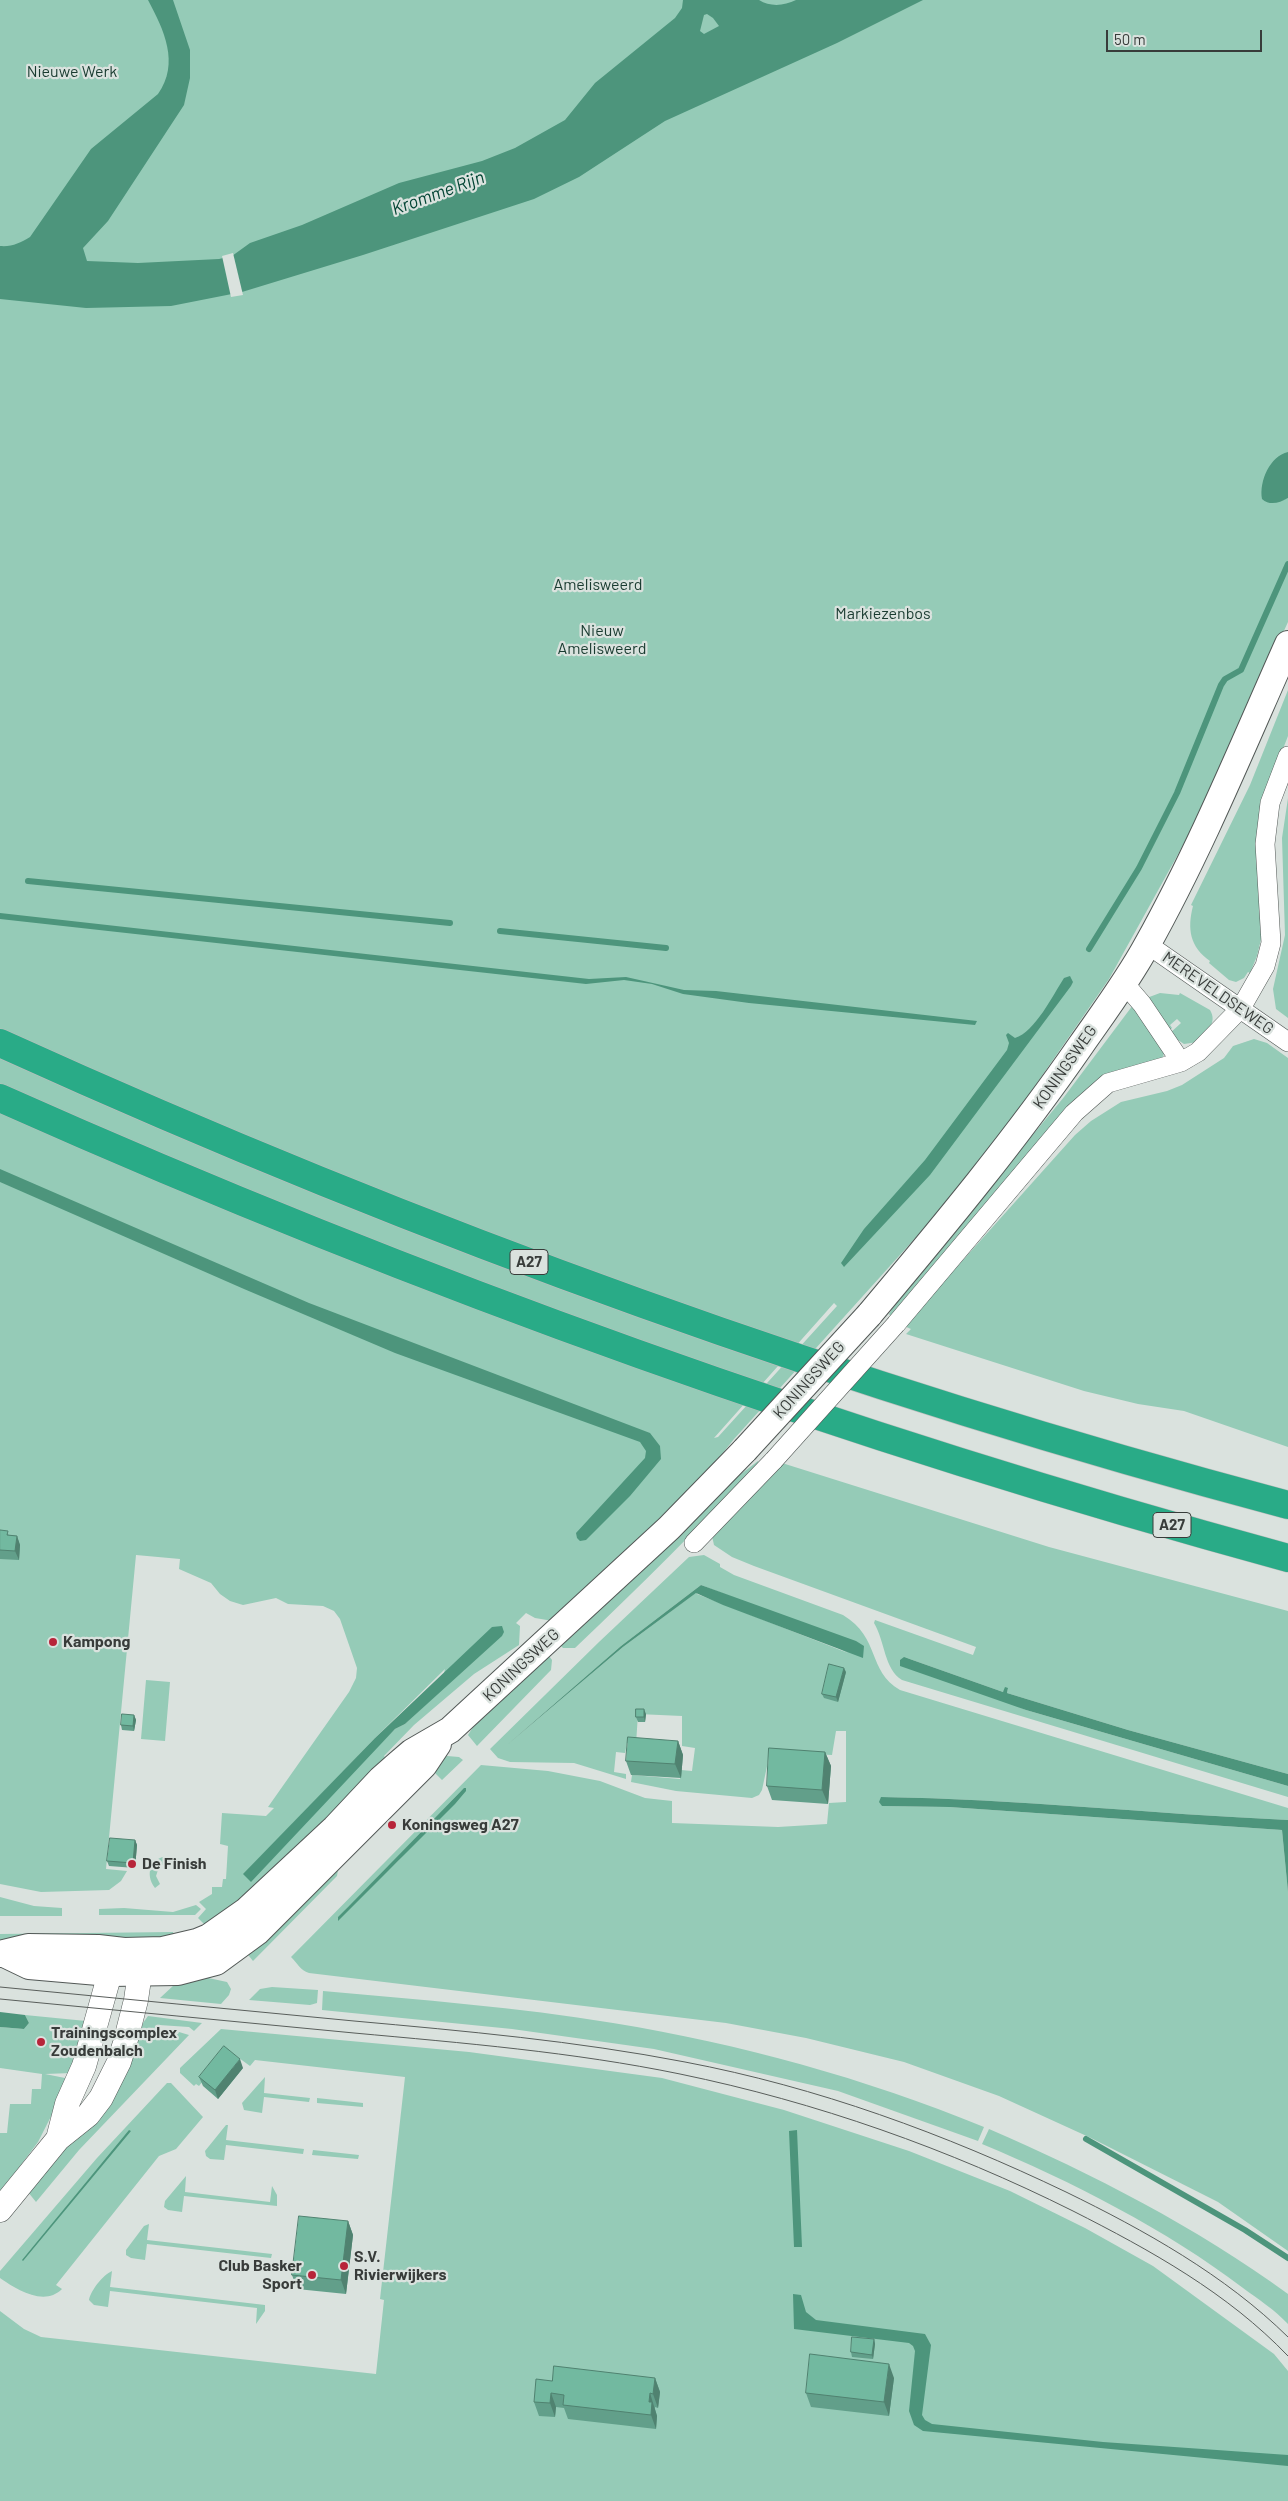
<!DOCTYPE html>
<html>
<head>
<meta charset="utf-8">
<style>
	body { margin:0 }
	#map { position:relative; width:1288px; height:2501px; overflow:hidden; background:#dae2de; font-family:Barlow,sans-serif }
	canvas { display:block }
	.scale { position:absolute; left:1106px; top:30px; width:156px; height:22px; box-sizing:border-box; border:2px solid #383c3a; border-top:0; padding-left:6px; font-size:15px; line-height:18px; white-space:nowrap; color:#383c3a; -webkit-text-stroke:4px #dae2de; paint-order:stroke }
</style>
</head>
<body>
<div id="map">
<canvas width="1288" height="2501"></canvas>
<div class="scale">50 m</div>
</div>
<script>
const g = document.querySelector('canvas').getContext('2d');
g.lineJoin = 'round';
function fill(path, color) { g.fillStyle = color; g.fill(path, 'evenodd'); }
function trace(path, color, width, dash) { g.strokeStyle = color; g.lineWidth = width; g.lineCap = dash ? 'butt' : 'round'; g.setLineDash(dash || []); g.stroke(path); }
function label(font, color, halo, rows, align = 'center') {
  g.font = font + ' Barlow,sans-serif'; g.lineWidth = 4.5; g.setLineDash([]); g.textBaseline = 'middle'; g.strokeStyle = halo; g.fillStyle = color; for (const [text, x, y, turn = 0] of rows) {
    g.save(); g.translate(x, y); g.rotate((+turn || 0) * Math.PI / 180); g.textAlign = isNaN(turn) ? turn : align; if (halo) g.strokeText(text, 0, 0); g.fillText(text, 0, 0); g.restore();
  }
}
const green = new Path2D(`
	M0 0H1288V452L1283 500 1288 498V622L1197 820 1109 979 1003 1132 954 1195 734 1439 702 1479 553 1621 535 1618 526 1613 516 1623 520 1626 519 1645 474 1674 414 1725 384 1756 387 1760 270 1876 206 1926 198 1918 206 1909 199 1902 212 1894V1887H222L223 1879H226L228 1846 220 1844 222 1813 266 1816 274 1808 268 1807 349 1692 356 1678 357 1668 340 1619 334 1611 323 1606 288 1604 276 1598 243 1605 230 1601 220 1594 211 1583 179 1569 180 1559 136 1555 106 1869 127 1871 121 1881 109 1890 41 1892 0 1884ZM834 1303 837 1306 718 1437 714 1438ZM445 1669 439 1692 405 1724 395 1729 243 1875 375 1738Z
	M1288 690V736L1264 798 1263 931 1257 956 1250 973 1248 972 1244 978 1236 982 1229 980 1209 963 1210 961C1190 947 1187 929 1193 906L1191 905 1250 785Z
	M1288 798V1018L1276 1009 1273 989 1285 935 1282 838Z
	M1160 993 1179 995 1180 993 1210 1010C1218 1023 1206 1032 1198 1042L1184 1044 1169 1034 1181 1023 1177 1019 1170 1025 1172 1028 1167 1032 1144 999Z
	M1133 1005 1164 1053 1162 1061 1121 1073 891 1317 889 1314 900 1296 1064 1097Z
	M1254 1039 1267 1043 1288 1058V1447L1184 1411 1138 1404 1084 1391 906 1334 911 1329 904 1326 1075 1135 1091 1121 1121 1102 1167 1091 1182 1085 1224 1058 1233 1046Z
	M758 1461 759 1463C700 1527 638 1588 575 1648H563L561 1646 664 1550 733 1480Z
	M782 1463 1049 1547 1288 1611V1774L1128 1730 1007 1693 1008 1688 1003 1692 904 1657 1026 1710 1288 1786V1797L902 1680C884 1669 885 1641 874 1623L875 1620 973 1655 976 1647 754 1566 732 1557 714 1545 712 1536Z
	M704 1555 720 1564V1567L734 1575 843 1615C881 1638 867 1671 900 1690L1288 1808V1820C1152 1814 1017 1799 881 1797L882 1806 949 1807 1282 1830 1288 1892V2251L1218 2202 1091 2138 999 2096 904 2062 806 2038 726 2023 309 1973C300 1970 298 1964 291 1957L481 1765 548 1771 600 1781 645 1798 672 1801V1823L778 1827 827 1824 829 1803 846 1802V1731H836L832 1755 770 1752 762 1790 759 1795 752 1798 676 1791 631 1782 632 1775 680 1779 681 1770 692 1771 695 1748 682 1746V1716L638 1714 636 1744 627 1743 625 1753 616 1752 614 1772 626 1774V1779L574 1763 510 1762 498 1758 490 1749 599 1642 689 1557ZM701 1585 753 1605 848 1653 697 1594V1592L623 1647 507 1745 621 1646ZM464 1788 398 1861 337 1919Z
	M549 1656 552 1660 551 1670 477 1746 468 1735 473 1727Z
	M146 1680 170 1682 165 1741 141 1739Z
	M447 1756 459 1757 463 1760 442 1780 429 1767 440 1758Z
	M170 1856 179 1859 175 1865 166 1863 159 1867 156 1876 160 1884 155 1888C144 1874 151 1856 170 1856Z
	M338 1870 337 1876 253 1961 245 1951Z
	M0 1897 34 1906 62 1908V1916H0Z
	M196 1905 201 1909 195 1915H99V1909L124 1908 173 1912Z
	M173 1932 175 1937 0 1942V1934Z
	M199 1976 227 1982 231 1989 229 1995 221 2004 160 1998 174 1985Z
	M272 1987 318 1990 317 2003 310 2005 249 2000 260 1989Z
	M323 1991C420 2000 518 2007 613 2023 741 2044 864 2078 984 2127L978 2141 838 2091 654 2049 512 2029 322 2010Z
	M25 2015 86 2021 72 2073 45 2074 70 2079 38 2142 0 2193V2133H7L10 2104H31L32 2089H41L42 2074 0 2068V2027L24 2029 29 2023Z
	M148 2016 202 2023 194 2031 189 2027 159 2025 160 2033 178 2034 179 2032 189 2035 79 2150 36 2202 28 2192 60 2153 108 2106 126 2075 143 2023Z
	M221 2029 469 2052 662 2078 784 2110 909 2151 1010 2191 1085 2228 1153 2266 1274 2354 1288 2371V2501H0V2311L24 2329 41 2337 376 2374 384 2300 380 2299 405 2077 255 2060 250 2066 228 2050 199 2086 196 2084 194 2086 180 2073V2068Z
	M265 2077 264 2093 310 2098 309 2102 264 2097 262 2113 244 2110 242 2103Z
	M167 2083H171L203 2117 176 2149 159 2156 56 2285 62 2289C44 2307 16 2289 0 2278V2271L97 2158Z
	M317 2098 363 2103V2107L317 2103Z
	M226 2125H228L226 2140 304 2149 303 2154 226 2145 224 2160 210 2159 206 2156 205 2151Z
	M989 2129C1093 2174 1196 2227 1288 2294V2324C1275 2310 1258 2299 1243 2288 1167 2230 1071 2181 982 2144Z
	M313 2150 359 2155 358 2159 312 2155Z
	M186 2176 185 2192 270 2202 272 2186 277 2195V2206L184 2196 182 2212 168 2210 164 2207 165 2201Z
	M149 2224 147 2240 272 2254 271 2258 147 2244 145 2260 131 2258 126 2255V2250L144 2226Z
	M112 2271 110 2287 265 2305V2311L256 2324 257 2308 110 2291 108 2307 94 2305 89 2300C91 2290 103 2275 112 2271Z`);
const water = new Path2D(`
	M148 0H173L190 50V78L184 105 108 221 83 248 87 261 138 263 219 259 232 256 250 243 302 225 399 183 482 161 515 148 565 120 595 83 675 18 682 8 683 0H759C770 7 784 6 796 0H923L837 43 665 121 579 177 534 199 363 255 242 292 171 306 86 308 0 299V246C12 247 20 243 30 237L91 149 158 94C180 63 164 30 148 0ZM707 14 713 18 719 26 704 34 700 31 704 15Z
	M1288 452V498C1279 503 1270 506 1262 499 1259 481 1270 456 1288 452Z
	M0 913 589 979 626 977 684 990 716 991 977 1021 975 1025 749 1003 683 994 652 984 624 980 586 984 0 919Z
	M1070 976 1073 982 1071 986 930 1175 844 1267 841 1263 864 1229 925 1160 1007 1050 1009 1043 1006 1035 1008 1033 1015 1038C1035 1032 1053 995 1064 978Z
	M0 1169 309 1303 650 1433 660 1446 661 1459 630 1496 586 1540 580 1541 577 1538 576 1533 645 1458 646 1451 640 1442 395 1353 244 1289 0 1182Z
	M701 1585 856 1641 864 1646 863 1658 723 1605 696 1593 623 1647 507 1745 621 1646Z
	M502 1626 504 1632 502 1636 405 1724 395 1729 251 1882 243 1874 375 1738 492 1627Z
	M904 1657 1003 1692 1005 1687 1008 1688 1007 1693 1128 1730 1288 1774V1786L1026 1710 900 1666V1660Z
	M464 1788H466V1791L455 1804 338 1921V1917L350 1905Z
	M881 1797C1017 1799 1152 1814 1288 1820V1892L1282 1830 949 1807 882 1806 879 1802Z
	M0 2012 25 2015 29 2023 24 2029 0 2027Z
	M129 2130 131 2131 23 2261 22 2260Z
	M797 2130 802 2247H794L789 2131Z
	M793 2294 801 2295 806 2312 816 2320 925 2334 931 2345 922 2415 925 2420 932 2424 1103 2442 1288 2455V2466L923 2431 914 2425 909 2411 915 2351 913 2346 909 2343 794 2329Z`);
const pier = new Path2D(`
	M233 253 243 295 231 297 222 256Z`);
const stream = new Path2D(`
	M28 881 450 923
	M500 931 666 948
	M1089 949 1139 868 1177 793 1221 685 1225 679 1241 670 1288 564
	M1086 2139 1245 2230 1288 2258`);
const minor = new Path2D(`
	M1147 944 1288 1042
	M1124 983 1142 1004 1181 1062
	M896 1324 1074 1113 1108 1083 1181 1062 1198 1052 1241 1008 1265 966 1271 943 1265 844 1270 803 1288 756
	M694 1543 774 1460`);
const tertiary = new Path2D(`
	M0 2210 58 2139 88 2115 101 2098 119 2062 125 2043 136 2000 140 1972 124 1951 110 1973 84 2066 67 2104 58 2139`);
const secondary = new Path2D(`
	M869 1315C943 1227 1016 1139 1081 1045 1104 1012 1128 980 1147 945 1201 848 1243 745 1288 644
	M0 1954 28 1947 98 1948 124 1951 163 1950 197 1942 209 1937 246 1911 335 1828 381 1779 398 1764 412 1752 450 1730 669 1528 745 1450
	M4 1954 29 1966 110 1973 178 1972 216 1962 257 1932 424 1765 438 1744`);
const motorway = new Path2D(`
	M0 1043C416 1232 847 1388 1288 1505
	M0 1098C417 1284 847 1438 1288 1558`);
const tram = new Path2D(`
	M0 1987C118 1998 236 2010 354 2021 465 2031 576 2041 685 2062 817 2087 945 2134 1066 2192 1144 2230 1225 2275 1288 2337
	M0 1999C118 2010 236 2022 354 2033 463 2043 573 2052 680 2074 816 2102 949 2149 1073 2211 1150 2250 1228 2293 1288 2356`);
const minorBridge = new Path2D(`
	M774 1460 896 1324`);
const secondaryBridge = new Path2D(`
	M745 1450 869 1315`);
const wall = new Path2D(`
	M0 1530 9 1535 17 1536 20 1545 19 1560 0 1559Z
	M846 1672 838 1702 824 1698 822 1694Z
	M646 1714 645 1722H638L636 1717Z
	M134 1715 136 1720 134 1731 122 1730 121 1725Z
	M678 1741 683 1755 681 1778 631 1775 626 1761Z
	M825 1752 831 1766 828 1804 772 1800 767 1786Z
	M135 1840 137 1845 135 1868 109 1866 107 1861Z
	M243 2068 218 2099 203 2086 199 2077Z
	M348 2221 353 2235 346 2294 297 2289 292 2275Z
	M874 2339 875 2344 873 2359 852 2357 851 2352Z
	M655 2378 660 2392 658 2408 655 2407V2409L657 2416 656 2429 568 2419 564 2408 556 2407 555 2417 539 2416 534 2402 552 2381Z
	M894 2378 889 2416 811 2407 806 2393Z`);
const shadedWall = new Path2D(`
	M17 1536 20 1545 19 1560 15 1551Z
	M844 1668 846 1672 838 1702 836 1697Z
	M644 1709 646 1714 645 1722 644 1717Z
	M134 1715 136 1720 134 1731 133 1726Z
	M678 1741 683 1755 681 1778 675 1764Z
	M825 1752 831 1766 828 1804 822 1790Z
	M135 1840 137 1845 135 1868 133 1863Z
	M240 2059 243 2068 218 2099 215 2090Z
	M348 2221 353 2235 346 2294 341 2280Z
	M874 2339 875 2344 873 2359 872 2355Z
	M889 2364 894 2378 889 2416 884 2402Z
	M655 2378 660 2392 658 2408 653 2394Z
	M551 2393 556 2407 555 2417 550 2403Z
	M650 2393 657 2416 656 2429 651 2415 649 2402Z`);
const building = new Path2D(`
	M0 1530 8 1531 7 1535 17 1536 15 1551 0 1550Z
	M829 1664 844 1668 836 1697 822 1694Z
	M636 1709H644V1717H636Z
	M122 1714 134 1715 133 1726 121 1725Z
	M628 1737 678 1741 675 1764 626 1761Z
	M769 1748 825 1752 822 1790 767 1786Z
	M110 1838 135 1840 133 1863 107 1861Z
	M224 2046 240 2059 215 2090 199 2077Z
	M299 2216 348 2221 341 2280 292 2275Z
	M852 2337 874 2339 872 2355 851 2352Z
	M810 2354 889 2364 884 2402 806 2393Z
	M554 2366 655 2378 653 2394 650 2393 649 2402H652L651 2415 563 2405 564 2395 551 2393 550 2403 534 2402 536 2379 552 2381Z`);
const markers = [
	[53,1642,5,"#b7253a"],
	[392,1825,5,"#b7253a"],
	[132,1864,5,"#b7253a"],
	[41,2042,5,"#b7253a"],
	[344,2266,5,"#b7253a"],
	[312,2275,5,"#b7253a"]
];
const shields = [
	[529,1262,38],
	[1172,1525,38]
];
const shieldNames = [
	["A27",529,1262],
	["A27",1172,1525]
];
const parkNames = [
	["Nieuwe Werk",72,72],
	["Amelisweerd",598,585],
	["Markiezenbos",883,614],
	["Nieuw",602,631],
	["Amelisweerd",602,649]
];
const streetNames = [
	["MEREVELDSEWEG",1218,993,35],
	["KONINGSWEG",1065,1067,-55],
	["KONINGSWEG",809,1380,-48],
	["KONINGSWEG",521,1665,-43]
];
const poiNames = [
	["Kampong",63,1642],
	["Koningsweg A27",402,1825],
	["De Finish",142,1864],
	["Trainingscomplex",51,2033],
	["Zoudenbalch",51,2051],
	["S.V.",354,2257],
	["Rivierwijkers",354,2275],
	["Club Basker",302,2266,"right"],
	["Sport",302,2284,"right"]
];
const waterNames = [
	["Kromme Rijn",438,193,-20]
];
fill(green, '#95cbb7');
fill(water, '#4d957c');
fill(pier, '#dae2de');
trace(stream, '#4d957c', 6);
trace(minor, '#525856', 20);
trace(tertiary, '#525856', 25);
trace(secondary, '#525856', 28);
trace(motorway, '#bbbdbc', 29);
trace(minor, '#fff', 19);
trace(tertiary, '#fff', 24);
trace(secondary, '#fff', 26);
trace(motorway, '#29ab87', 28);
trace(tram, '#595e5b', 1);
trace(minorBridge, '#525856', 20, []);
trace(secondaryBridge, '#525856', 28, []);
trace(minorBridge, '#fff', 19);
trace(secondaryBridge, '#fff', 26);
fill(wall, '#629f8a');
fill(shadedWall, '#508270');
fill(building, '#72b9a0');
trace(building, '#508270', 1);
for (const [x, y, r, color] of markers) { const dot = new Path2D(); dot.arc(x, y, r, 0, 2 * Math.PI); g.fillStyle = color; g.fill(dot); trace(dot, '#dae2de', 2); }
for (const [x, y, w] of shields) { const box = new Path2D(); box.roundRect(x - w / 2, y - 12.5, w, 25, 4); g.fillStyle = '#dae2de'; g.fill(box); trace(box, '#383c3a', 1); }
label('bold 15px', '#383c3a', null, shieldNames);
label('16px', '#193b30', '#dae2de', parkNames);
label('16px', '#383c3a', '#dae2de', streetNames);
label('bold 16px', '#383c3a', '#dae2de', poiNames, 'left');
label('italic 18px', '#024433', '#dae2de', waterNames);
</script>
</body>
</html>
